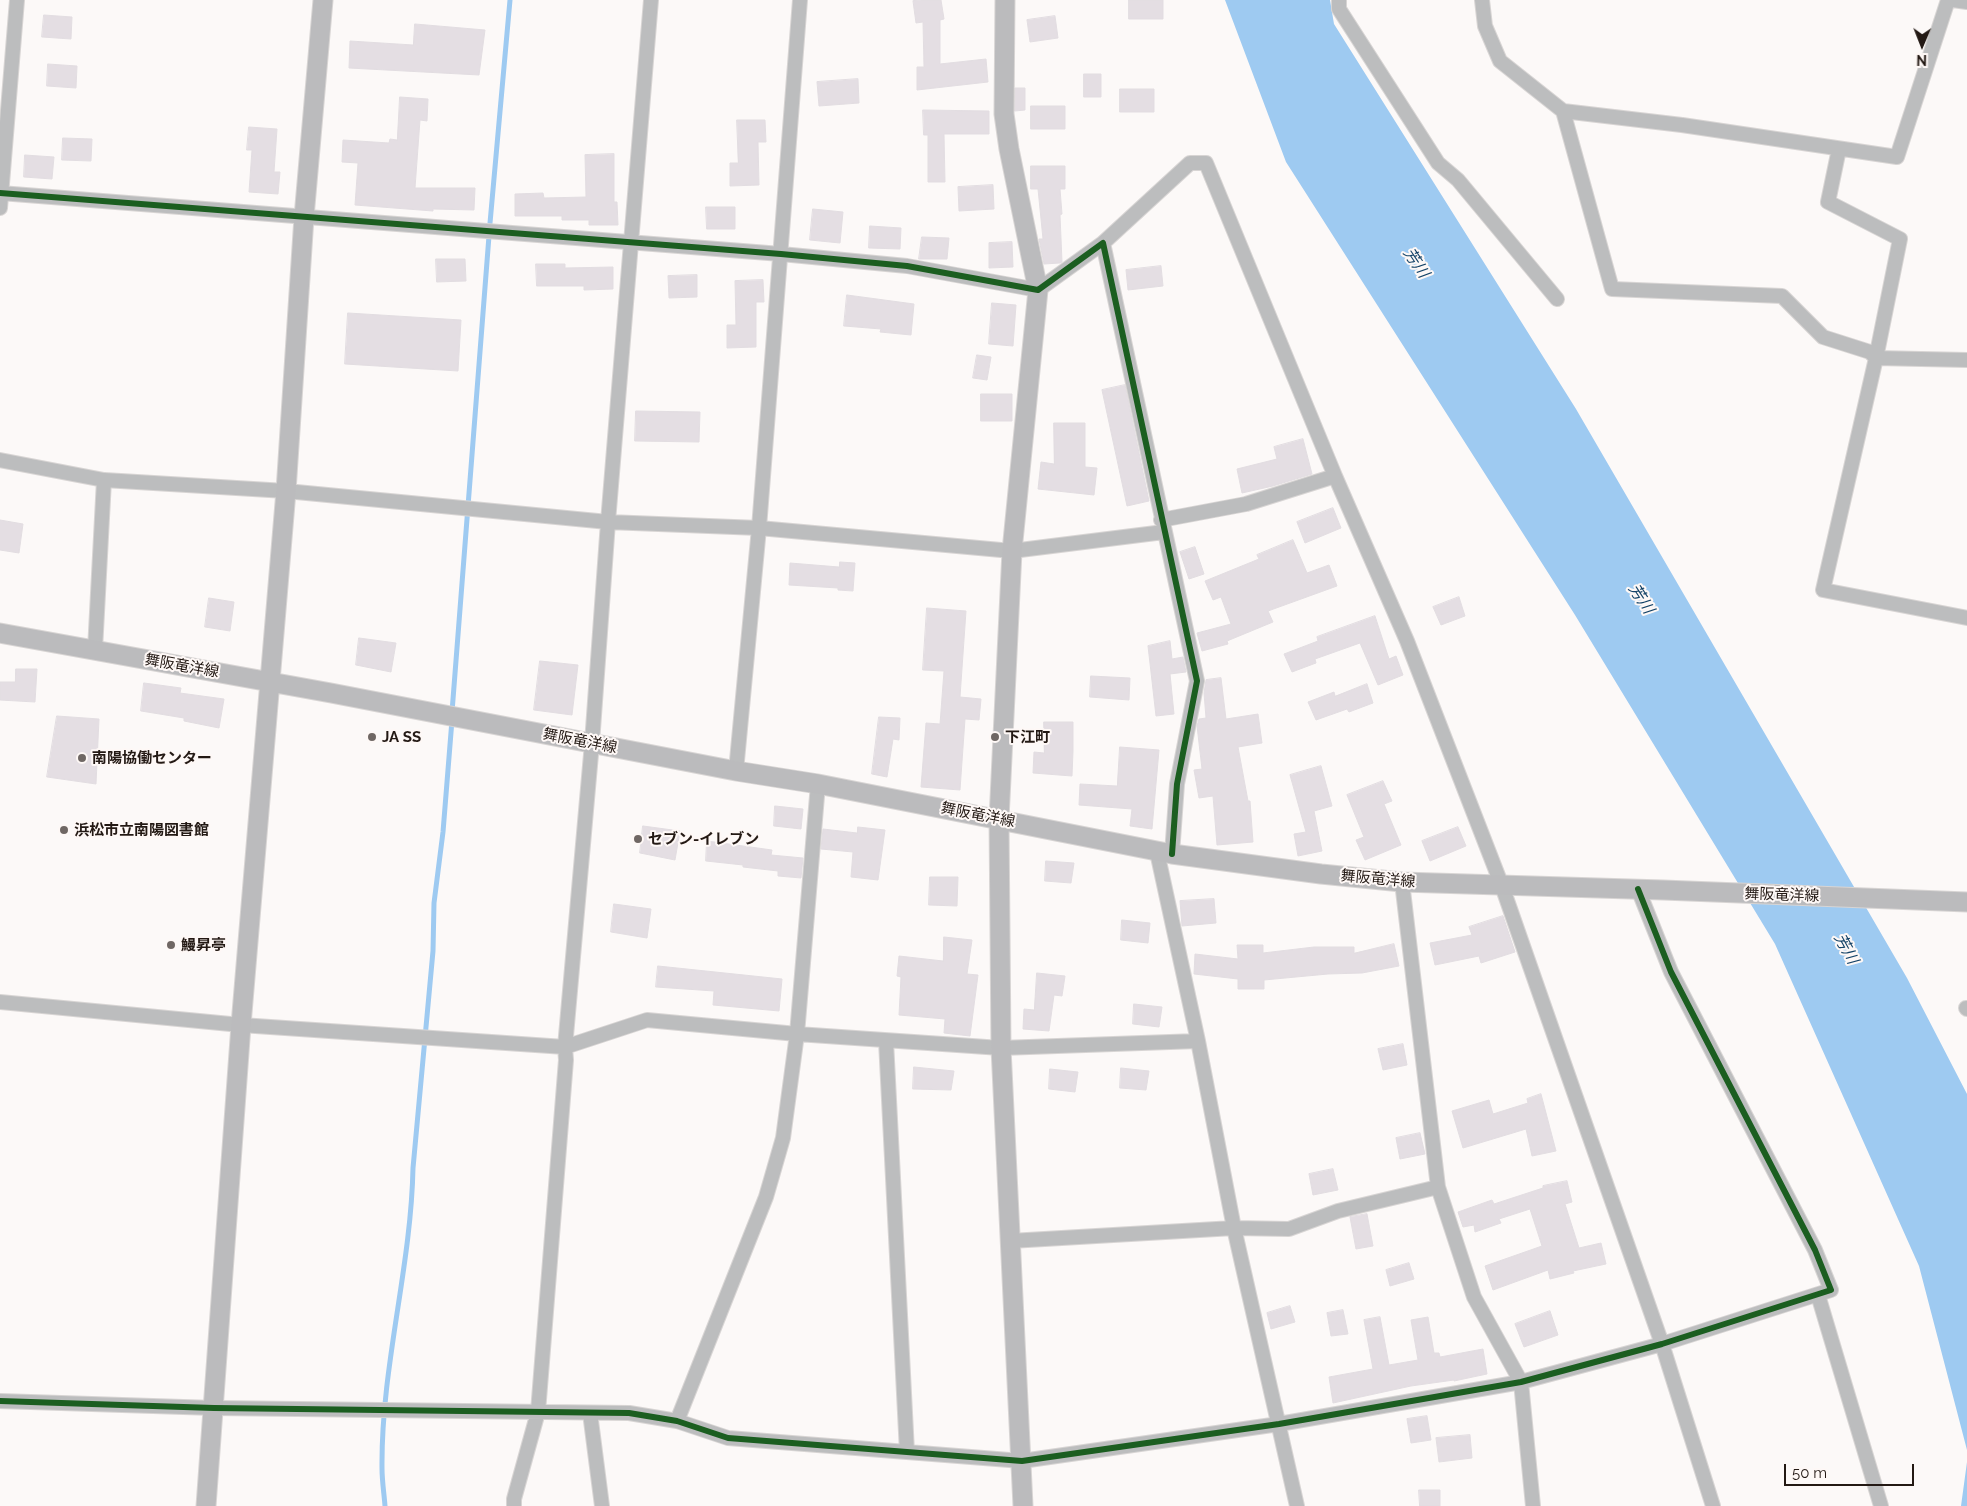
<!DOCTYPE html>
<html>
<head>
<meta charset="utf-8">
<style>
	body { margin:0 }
	#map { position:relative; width:1967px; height:1506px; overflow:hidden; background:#fcf9f8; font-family:Raleway,sans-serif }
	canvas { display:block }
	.north { position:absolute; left:1897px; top:20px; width:50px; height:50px; -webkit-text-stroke:4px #fef8f6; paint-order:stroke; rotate:181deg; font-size:14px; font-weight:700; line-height:20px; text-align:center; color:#231914 }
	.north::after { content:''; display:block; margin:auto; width:18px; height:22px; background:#231914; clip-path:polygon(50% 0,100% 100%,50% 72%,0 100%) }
	.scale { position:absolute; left:1784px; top:1464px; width:130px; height:22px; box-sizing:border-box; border:2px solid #231914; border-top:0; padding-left:6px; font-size:15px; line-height:18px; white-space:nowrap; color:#231914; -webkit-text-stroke:4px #fef8f6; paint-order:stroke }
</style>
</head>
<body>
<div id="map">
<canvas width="1967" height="1506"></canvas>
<div class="north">N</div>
<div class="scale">50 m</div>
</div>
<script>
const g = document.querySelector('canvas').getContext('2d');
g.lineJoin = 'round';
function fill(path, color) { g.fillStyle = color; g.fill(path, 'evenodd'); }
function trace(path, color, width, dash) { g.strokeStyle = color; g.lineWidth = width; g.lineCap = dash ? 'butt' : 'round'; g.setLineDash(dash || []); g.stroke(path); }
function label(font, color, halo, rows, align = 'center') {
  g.font = font + ' Raleway,"Noto Sans JP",sans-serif'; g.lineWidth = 4; g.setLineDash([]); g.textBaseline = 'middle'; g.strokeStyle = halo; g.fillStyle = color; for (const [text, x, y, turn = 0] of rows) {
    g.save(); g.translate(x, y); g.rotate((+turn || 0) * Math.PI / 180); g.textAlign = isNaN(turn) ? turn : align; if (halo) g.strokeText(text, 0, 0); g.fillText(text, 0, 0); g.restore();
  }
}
const water = new Path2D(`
	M1225 0H1330L1334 24 1576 409 1907 978 1967 1094V1450L1919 1266 1775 944 1575 615 1286 162Z
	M1967 1462V1506H1961Z`);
const stream = new Path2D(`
	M452 712 490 223 510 0
	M385 1506C384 1493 382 1481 382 1468 381 1367 411 1268 413 1168L433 951 434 903 443 832 452 720`);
const building = new Path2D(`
	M922 0H941L944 19 940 20V64L986 59 988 82 917 90V67H924L923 22 916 23 913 1Z
	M1129 0H1163V19H1129Z
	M44 15 72 17 71 39 42 37Z
	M1055 16 1058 38 1030 42 1027 20Z
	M415 24 485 30 479 75 349 68 350 41 413 45Z
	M48 64 77 66 76 88 47 86Z
	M1084 74H1101V97H1084Z
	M858 79 859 103 819 106 817 82Z
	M1015 88H1025V110L1015 111Z
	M1120 89H1154V112H1120Z
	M400 97 428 99 427 121 420 120 415 188H475L474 210 433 209V211L355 205 358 163 342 162 343 140 389 143 390 139 397 140Z
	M1031 106H1065V129H1031Z
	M923 110 989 111V134H944L945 182H928V135H924Z
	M737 120H765L766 142H758L759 185 730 186V163H738Z
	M249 127 277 129 274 172H280L278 194 249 192 252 150H247Z
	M63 138 92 139 91 161 62 160Z
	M614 154V202H617L618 225H589V220H562V216H515V194L543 193 544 198 586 197 585 155Z
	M25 155 54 157 52 179 24 177Z
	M1031 166H1065V189H1060L1062 214 1060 215 1062 262 1060 263 1044 264 1039 239H1043L1038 189H1031Z
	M993 185 994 209 959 211 958 187Z
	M706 207H735V229H707Z
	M813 209 843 212 840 243 810 240Z
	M870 226 901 228 900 249 869 248Z
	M922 237 949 238 947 259H919Z
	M1012 242 1013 267 989 268V243Z
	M436 259H465L466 281 437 282Z
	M536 264H565V268L613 267V289L584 290V286H537Z
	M1161 266 1163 286 1128 290 1126 270Z
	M697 275V297L669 298 668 276Z
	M763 280 764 302H756V347L727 348V325H736L735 281Z
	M847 295 914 304 911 335 880 332 881 329 844 326Z
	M992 303 1016 305 1013 346 989 344Z
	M348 313 461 320 458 371 345 364Z
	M977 355 991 357 987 380 973 378Z
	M1125 385 1149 501 1127 506 1102 390Z
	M981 394H1012V421H981Z
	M636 411 700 412 699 442 635 441Z
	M1054 423H1085V467L1097 468 1094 495 1038 489 1041 462 1054 464Z
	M1303 439 1312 474 1273 486 1242 493 1237 469 1277 459 1274 447Z
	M1333 508 1341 528 1305 543 1297 522Z
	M0 520 23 524 19 553 0 550Z
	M1293 540 1307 573 1329 565 1337 586 1268 611 1273 622 1227 641 1228 644 1202 651 1197 633 1231 624 1221 597 1213 600 1205 581 1259 559 1257 555Z
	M1195 547 1204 574 1189 579 1180 552Z
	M840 562 855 563 853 591 838 590V588L789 585 790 563 839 567Z
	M1459 597 1465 616 1441 625 1433 607Z
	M209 598 234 602 230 631 205 627Z
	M927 608 966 611 960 697 981 699 979 720 965 719 960 790 921 787 926 723 940 724 944 671 923 670Z
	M1375 616 1389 659 1396 656 1403 675 1378 685 1360 643 1315 659 1316 663 1292 672 1284 654 1318 641 1317 637Z
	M359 638 396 643 391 672 356 665Z
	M1170 641 1172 659 1183 657 1186 672 1170 674 1174 714 1156 716 1148 646Z
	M540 661 578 665 572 715 534 710Z
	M16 669H37L35 702 0 700V682H15Z
	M1091 676 1130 678 1129 700 1090 697Z
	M1221 678 1226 719 1258 714 1262 743 1238 747 1248 801H1250L1253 842 1217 845 1213 796 1199 798 1194 770 1202 769 1197 726 1199 719 1206 718 1204 693 1206 680Z
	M144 683 181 688 180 693 224 699 219 728 184 721V718L141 711Z
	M1367 684 1373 703 1349 712 1347 709 1316 720 1308 702 1334 692 1335 696Z
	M57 716 99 719 96 784 47 777Z
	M879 717 900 718 899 740 893 739 887 777 872 774Z
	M1044 722H1073V751L1072 776 1033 773 1034 752 1044 753Z
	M1120 747 1159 750 1152 829 1130 826 1132 809 1079 805 1080 784 1117 786Z
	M1321 766 1332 806 1314 811 1322 851 1298 856 1294 834 1306 832 1290 775Z
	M1383 781 1392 801 1384 804 1401 845 1365 860 1356 840 1364 837 1347 795Z
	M775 806 803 809 801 829 774 826Z
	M643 826 680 831 675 860 640 853Z
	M858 827 885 830 878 880 851 877 853 852 821 849 823 829 857 833Z
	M1458 827 1466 846 1430 861 1422 841Z
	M707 841 772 850 771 855 803 858 801 878 778 876V871L743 867V865L706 861Z
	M1046 861 1074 863 1071 883 1045 881Z
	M930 877H958L957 906 929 905Z
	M1214 899 1216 923 1182 926 1180 901Z
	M614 904 651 909 647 938 611 932Z
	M1503 916 1515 952 1481 963 1479 956 1435 965 1430 943 1472 935 1469 927Z
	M1122 920 1150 923 1148 943 1121 940Z
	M944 937 972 940 967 974 978 975 970 1036 944 1033 945 1019 899 1015 901 977 897 976 899 956 943 961Z
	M1394 944 1399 966 1362 973 1328 974 1264 980V989H1238V979L1194 974 1195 954 1238 959 1237 945H1263V953L1314 947H1354V953Z
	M658 966 782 979 779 1011 713 1005 714 991 656 987Z
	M1037 973 1065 976 1062 996 1054 995 1049 1031 1023 1029 1024 1009 1034 1010Z
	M1134 1004 1162 1007 1159 1027 1133 1024Z
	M1403 1044 1407 1065 1383 1070 1378 1049Z
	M914 1067 954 1071 951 1090 913 1089Z
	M1121 1068 1149 1071 1146 1090 1120 1088Z
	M1050 1069 1078 1072 1075 1092 1049 1089Z
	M1541 1094 1556 1151 1532 1156 1526 1129 1463 1148 1452 1111 1489 1100 1493 1114 1528 1103 1527 1099Z
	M1420 1133 1425 1154 1400 1159 1396 1138Z
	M1333 1169 1338 1190 1313 1195 1309 1174Z
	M1567 1181 1572 1202 1565 1204 1579 1248 1601 1243 1606 1264 1573 1271 1574 1273 1550 1279 1548 1270 1493 1290 1485 1266 1542 1246 1530 1209 1499 1219 1501 1223 1475 1232 1474 1225 1463 1227 1458 1212 1492 1200 1494 1204 1543 1188V1186Z
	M1367 1214 1373 1246 1356 1249 1350 1217Z
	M1409 1263 1414 1279 1390 1286 1386 1270Z
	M1290 1306 1295 1322 1271 1329 1267 1313Z
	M1343 1310 1348 1334 1331 1336 1327 1313Z
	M1550 1311 1558 1335 1524 1347 1515 1324Z
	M1380 1317 1389 1365 1418 1360 1411 1320 1428 1317 1434 1353H1439L1440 1357 1483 1349 1487 1374 1454 1381V1380L1411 1386 1333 1403 1329 1377 1373 1369 1364 1320Z
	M1427 1416 1431 1440 1411 1443 1407 1419Z
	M1470 1435 1472 1458 1439 1462 1436 1438Z
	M1419 1490H1440V1506H1420Z`);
const street = new Path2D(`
	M1339 0V9L1438 163 1458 180 1557 299
	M1482 0 1485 26 1500 61 1563 111 1682 125 1897 157 1948 0
	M1953 0 1967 2
	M1563 111 1612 289 1782 296 1823 337 1870 352 1876 358 1967 360
	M1839 149 1828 202 1900 239 1876 358 1823 590 1967 618
	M0 193 781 254 907 266 1038 290 1103 243 1197 681 1177 784 1172 854
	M0 208 17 0
	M1103 243 1190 163H1206L1335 476
	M0 460 104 480 286 491 608 522 759 528 1012 551 1164 532
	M1161 520 1246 504 1335 476 1407 641 1502 886 1662 1344 1713 1506
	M95 650 104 480
	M736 771 759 528 800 0
	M1157 852 1198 1041 1234 1228 1297 1506
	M1402 882 1438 1187 1474 1297 1521 1382 1533 1506
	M0 1002 241 1025 565 1047 647 1020 797 1034 1001 1048 1198 1041
	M1966 1008 1967 1009
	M886 1041 907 1452
	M1010 1241 1234 1228 1289 1229 1338 1211 1438 1187
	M1818 1295 1881 1506
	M0 1401 214 1408 629 1413 677 1421 728 1438 1022 1461 1279 1424 1521 1382 1662 1344 1831 1290 1815 1250 1671 972 1638 889
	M590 1413 602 1506
	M677 1421 766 1197 783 1138 797 1034 818 784
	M514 1506V1499L538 1412 566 1060 565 1047 592 743 608 522 651 0`);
const secondary = new Path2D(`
	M1005 0 1004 114 1009 149 1038 290 1012 551 999 819 1001 1048 1023 1506
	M0 633 331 693 736 771 818 784 1172 854 1321 874 1402 882 1663 890 1967 902
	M206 1506 241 1025 286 491 304 217 323 0`);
const cycleway = new Path2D(`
	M0 193 781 254 907 266 1038 290 1103 243 1197 681 1177 784 1172 854
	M0 1401 214 1408 629 1413 677 1421 728 1438 1022 1461 1279 1424 1521 1382 1662 1344 1831 1290 1815 1250 1671 972 1638 889`);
const markers = [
	[372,737,5,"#6f6764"],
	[995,737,5,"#6f6764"],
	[82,758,5,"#6f6764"],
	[64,830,5,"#6f6764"],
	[638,839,5,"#6f6764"],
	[171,945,5,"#6f6764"]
];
const streetNames = [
	["舞阪竜洋線",182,666,10],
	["舞阪竜洋線",580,741,11],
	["舞阪竜洋線",978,815,11],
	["舞阪竜洋線",1378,879,5],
	["舞阪竜洋線",1782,895,2]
];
const poiNames = [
	["JA SS",382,737],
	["下江町",1005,737],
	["南陽協働センター",92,758],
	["浜松市立南陽図書館",74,830],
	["セブン-イレブン",648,839],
	["鰻昇亭",181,945]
];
const waterNames = [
	["芳川",1416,263,56],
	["芳川",1641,599,57],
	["芳川",1846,949,61]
];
fill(water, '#9ecaf1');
trace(stream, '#9ecaf1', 5);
fill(building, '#e4dee3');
trace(building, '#e2dde1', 1);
trace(street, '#d8d5d4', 16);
trace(secondary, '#d8d5d4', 21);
trace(street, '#bcbdbe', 14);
trace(secondary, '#bbbbbd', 19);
trace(cycleway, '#1b5e20', 6);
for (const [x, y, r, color] of markers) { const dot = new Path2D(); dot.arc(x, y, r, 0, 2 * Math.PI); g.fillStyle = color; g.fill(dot); trace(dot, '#fef8f6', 2); }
label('15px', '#231914', '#fef8f6', streetNames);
label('bold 15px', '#231914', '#fef8f6', poiNames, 'left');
label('italic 16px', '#134267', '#fef8f6', waterNames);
</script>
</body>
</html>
